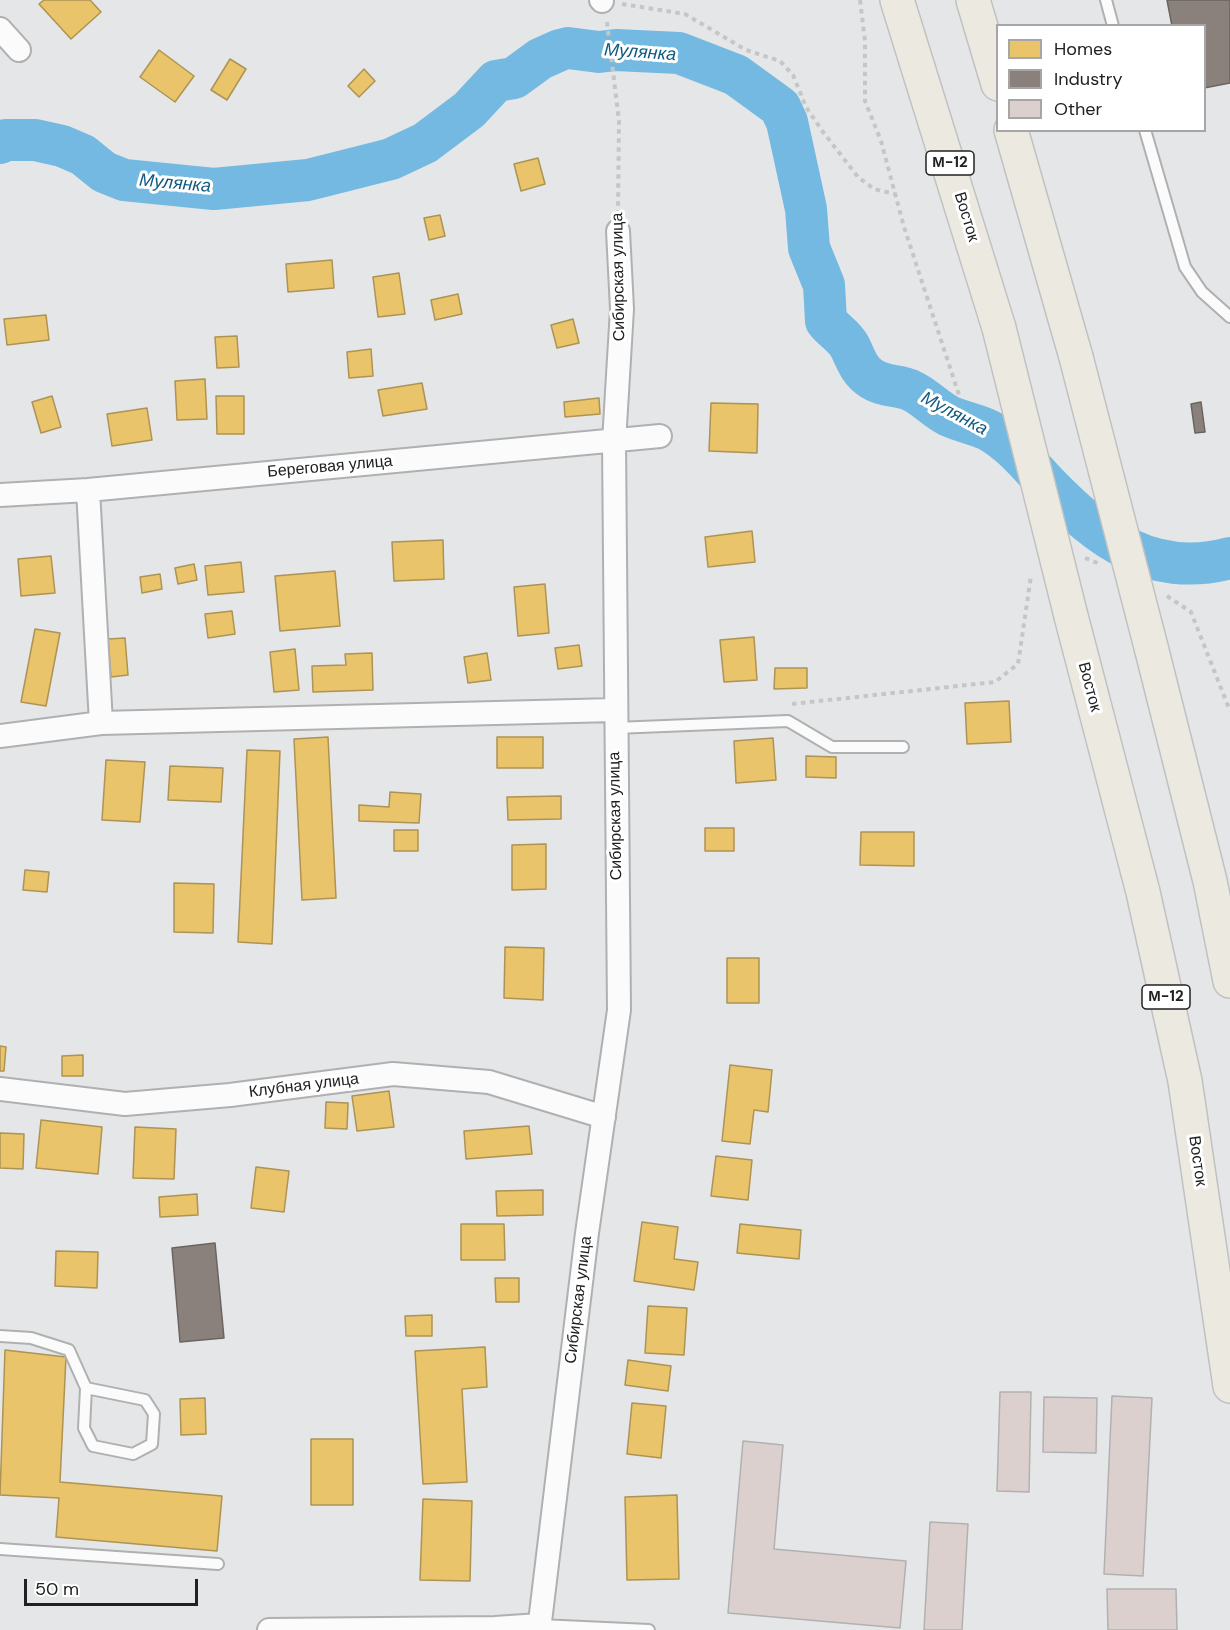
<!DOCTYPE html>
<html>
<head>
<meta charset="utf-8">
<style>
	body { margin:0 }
	#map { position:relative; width:1230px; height:1630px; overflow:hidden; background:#e5e6e7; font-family:"DM Sans",sans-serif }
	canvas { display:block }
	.legend { position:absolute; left:996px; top:24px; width:210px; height:108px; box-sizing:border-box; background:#fff; border:2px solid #a6a6a7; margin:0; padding:8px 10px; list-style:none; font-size:18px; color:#202122 }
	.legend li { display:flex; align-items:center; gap:12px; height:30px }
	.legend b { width:30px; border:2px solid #a6a6a7 }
	.scale { position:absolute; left:24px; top:1579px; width:174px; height:27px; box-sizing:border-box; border:3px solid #202122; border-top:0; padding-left:8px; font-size:18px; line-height:21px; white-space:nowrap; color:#202122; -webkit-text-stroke:4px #fff; paint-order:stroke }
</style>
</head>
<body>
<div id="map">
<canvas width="1230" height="1630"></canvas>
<ul class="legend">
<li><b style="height:16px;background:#e9c46a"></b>Homes</li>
<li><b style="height:16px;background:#8a817c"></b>Industry</li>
<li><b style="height:16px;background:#dcd0ce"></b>Other</li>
</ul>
<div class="scale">50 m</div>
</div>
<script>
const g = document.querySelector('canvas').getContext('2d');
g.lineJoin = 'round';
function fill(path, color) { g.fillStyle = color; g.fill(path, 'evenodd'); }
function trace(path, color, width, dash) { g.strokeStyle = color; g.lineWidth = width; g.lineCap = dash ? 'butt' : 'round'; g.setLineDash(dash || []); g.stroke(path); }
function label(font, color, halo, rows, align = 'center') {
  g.font = font + ' "DM Sans",sans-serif'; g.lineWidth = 6; g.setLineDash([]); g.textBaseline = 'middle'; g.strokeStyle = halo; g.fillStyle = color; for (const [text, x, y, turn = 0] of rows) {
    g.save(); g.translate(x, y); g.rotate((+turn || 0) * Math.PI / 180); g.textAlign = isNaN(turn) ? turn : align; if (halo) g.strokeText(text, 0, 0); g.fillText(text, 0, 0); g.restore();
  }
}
const homes = new Path2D(`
	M44 0H90L101 12 71 39 39 4Z
	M159 50 194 76 175 102 140 77Z
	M230 59 246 69 227 100 211 90Z
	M364 69 375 81 359 97 348 86Z
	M538 158 545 184 521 191 514 164Z
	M440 215 445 236 429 240 424 218Z
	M332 260 334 288 288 292 286 264Z
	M399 273 405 314 378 317 373 277Z
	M458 294 462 314 435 320 431 300Z
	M46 315 49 340 7 345 4 319Z
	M573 319 579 343 557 348 551 325Z
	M237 336 239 367 217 368 215 337Z
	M371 349 373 376 349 378 347 352Z
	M205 379 207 419 177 420 175 381Z
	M422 383 427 409 383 416 378 390Z
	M52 396 61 427 41 433 32 402Z
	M216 396H244V434H217Z
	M599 398 600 414 565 417 564 402Z
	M711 403 758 404 757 453 709 451Z
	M147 408 152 440 112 446 107 414Z
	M752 531 755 562 708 567 705 537Z
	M443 540 444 579 394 581 392 542Z
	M51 556 55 593 21 596 18 559Z
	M241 562 244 592 208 595 205 566Z
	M194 564 197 580 178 584 175 568Z
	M335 571 340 626 280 631 275 576Z
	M160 574 162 589 142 593 140 577Z
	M545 584 549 633 518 636 514 587Z
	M232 611 235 634 208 638 205 614Z
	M35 629 60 633 46 706 21 702Z
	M754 637 757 680 724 682 720 640Z
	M125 638 128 675 111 677 108 639Z
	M579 645 582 666 558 669 555 648Z
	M295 649 299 690 274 692 270 652Z
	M372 653 373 690 313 692 312 666 346 665 345 654Z
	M487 653 491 680 468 683 464 657Z
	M775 668H807V688L774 689Z
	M1009 701 1011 742 967 744 965 703Z
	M328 737 336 898 302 900 294 739Z
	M497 737H543V768H497Z
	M773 738 776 780 736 783 734 741Z
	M247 750 280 751 272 944 238 942Z
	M806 756 836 757V778L806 777Z
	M106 760 145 762 140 822 102 820Z
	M170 766 223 768 221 802 168 800Z
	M390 792 421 794 419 823 359 821V805L389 807Z
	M561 796V819L508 820 507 797Z
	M705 828H734V851H705Z
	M394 830H418V851H394Z
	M861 832H914V866L860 865Z
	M546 844V889L512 890V845Z
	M25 870 49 872 47 892 23 890Z
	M174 883 214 884 213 933 174 932Z
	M505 947 544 948 543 1000 504 998Z
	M727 958H759V1003H727Z
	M0 1046 6 1047 4 1071H0Z
	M83 1055V1076H62V1056Z
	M730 1065 772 1070 768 1112 754 1110 750 1144 722 1141Z
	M389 1091 394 1127 357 1131 352 1096Z
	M326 1102 348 1103 347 1129 325 1128Z
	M41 1120 102 1127 98 1174 36 1168Z
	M529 1126 532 1154 466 1159 464 1131Z
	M135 1127 176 1129 174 1179 133 1178Z
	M0 1133 24 1134 23 1169 0 1168Z
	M716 1156 752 1160 748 1200 711 1196Z
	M256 1167 289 1171 284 1212 251 1208Z
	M543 1190V1215L497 1216 496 1191Z
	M197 1194 198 1215 160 1217 159 1197Z
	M642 1222 678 1227 674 1259 698 1262 694 1290 634 1281Z
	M461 1224H504L505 1260H461Z
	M740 1224 801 1230 799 1259 737 1253Z
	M56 1251 98 1252 97 1288 55 1286Z
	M495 1278H519V1302H496Z
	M648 1306 687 1308 684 1355 645 1353Z
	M432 1315V1336H406L405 1316Z
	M485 1347 487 1387 462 1389 467 1482 423 1484 415 1351Z
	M5 1350 66 1357 60 1482 222 1496 217 1551 56 1537 59 1498 0 1495Z
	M628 1360 671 1366 668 1391 625 1385Z
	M205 1398 206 1434 181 1435 180 1399Z
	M632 1403 666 1406 661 1458 627 1454Z
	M311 1439H353V1505H311Z
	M677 1495 679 1579 627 1580 625 1497Z
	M423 1499 472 1501 470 1581 420 1580Z`);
const industry = new Path2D(`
	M1167 0H1230V83L1204 88V26H1172Z
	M1201 402 1205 432 1195 433 1191 404Z
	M215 1243 224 1338 180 1342 172 1248Z`);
const river = new Path2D(`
	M0 143 6 140H35L62 146 83 155 104 172 124 180 214 189 308 180 391 159 425 143 469 110 496 81 514 78 540 59 560 50 568 48 599 52 616 50 679 53 736 75 780 107 787 122 806 209 809 248 824 285 826 321C833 330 845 337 850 347 856 359 858 368 869 377 884 388 898 384 912 391 925 397 935 409 949 416 962 422 976 424 988 430 1012 443 1029 465 1048 485 1099 538 1152 579 1230 558`);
const building = new Path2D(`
	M1000 1392H1031L1029 1492 997 1491Z
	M1112 1396 1152 1398 1143 1576 1104 1574Z
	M1044 1397 1097 1398 1096 1453 1043 1452Z
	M743 1441 783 1445 774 1549 906 1561 900 1628 728 1613Z
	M930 1522 968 1524 962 1630H924Z
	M1107 1589H1176L1177 1630H1108Z`);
const path = new Path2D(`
	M860 0 865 41V101L881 141 904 227 959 395
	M622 4 685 14 746 50 780 61 793 75 806 107 823 132 858 177 874 189 895 194
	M607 22 619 121 618 211
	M1085 558 1100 564
	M1167 596 1191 612 1230 711
	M792 704 995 682 1018 664 1031 576`);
const service = new Path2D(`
	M1106 0 1113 26
	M1145 130 1185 267 1202 292 1230 317
	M615 728 788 721 832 747H903
	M0 1336 31 1338 69 1350 86 1388 84 1428 93 1446 133 1454 152 1444 154 1414 145 1400 86 1388
	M0 1549 218 1564
	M540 1625 649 1630`);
const minor = new Path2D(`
	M601 0 602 1
	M0 29 19 50
	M88 490 101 723
	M0 495 88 490 660 436
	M0 736 101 723 614 710
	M0 1089 125 1104 230 1095 393 1074 489 1082 604 1117
	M269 1630 495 1628 540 1625
	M539 1630 587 1233 619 1010 614 442 622 309 618 231`);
const trunk = new Path2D(`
	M897 0 999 328
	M973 0 998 84
	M1011 130 1076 357
	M1071 616 1143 892 1185 1081 1230 1386
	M1151 647 1210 881 1230 981`);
const trunkBridge = new Path2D(`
	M999 328 1071 616
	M1076 357 1151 647`);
const shields = [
	[950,163,48],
	[1166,997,48]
];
const shieldNames = [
	["М-12",950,163],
	["М-12",1166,997]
];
const streetNames = [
	["Восток",966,217,73],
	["Сибирская улица",619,277,-91],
	["Береговая улица",330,467,-5],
	["Восток",1089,687,75],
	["Сибирская улица",616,816,-91],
	["Клубная улица",304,1086,-7],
	["Восток",1197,1161,82],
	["Сибирская улица",579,1300,-83]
];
const waterNames = [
	["Мулянка",640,53,4],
	["Мулянка",175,184,5],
	["Мулянка",954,414,28]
];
fill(homes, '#e9c46a');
trace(homes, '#ad9354', 1.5);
fill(industry, '#8a817c');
trace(industry, '#6a6461', 1.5);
trace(river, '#74b9e1', 42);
fill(building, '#dcd0ce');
trace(building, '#b1b1b1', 1.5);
trace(service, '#afb0b1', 14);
trace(minor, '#afb0b1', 26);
trace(trunk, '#c0c1c2', 36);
trace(path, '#c5c6c6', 4, [4.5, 4.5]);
trace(service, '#fbfbfb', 10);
trace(minor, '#fbfbfb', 22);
trace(trunk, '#ece9e0', 33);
trace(trunkBridge, '#c0c1c2', 36, []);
trace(trunkBridge, '#ece9e0', 33);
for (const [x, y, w] of shields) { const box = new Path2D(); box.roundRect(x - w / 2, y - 12, w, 24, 4.5); g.fillStyle = '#fff'; g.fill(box); trace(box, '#202122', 1.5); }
label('bold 15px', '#202122', null, shieldNames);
label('16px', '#202122', '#fff', streetNames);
label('italic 18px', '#115b81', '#fff', waterNames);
</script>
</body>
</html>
